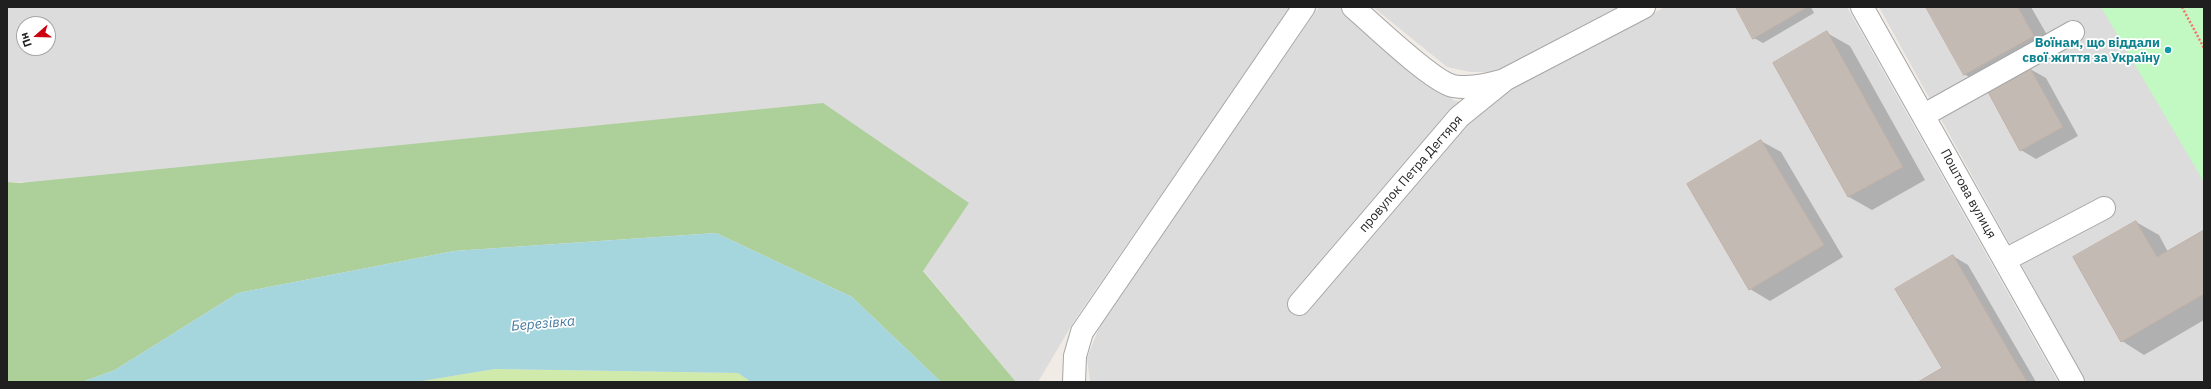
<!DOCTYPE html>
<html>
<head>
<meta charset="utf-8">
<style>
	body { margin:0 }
	#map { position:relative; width:2211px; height:389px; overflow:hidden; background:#f0ebe5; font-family:"IBM Plex Sans",sans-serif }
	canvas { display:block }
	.frame { position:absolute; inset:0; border:8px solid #1f1f1f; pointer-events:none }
	.north { position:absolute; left:16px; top:16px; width:40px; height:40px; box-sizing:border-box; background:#fff; border:1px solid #a5a5a5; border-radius:50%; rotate:250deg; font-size:11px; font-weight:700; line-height:16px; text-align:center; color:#1f1f1f }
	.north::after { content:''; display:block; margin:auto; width:14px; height:18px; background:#cd0011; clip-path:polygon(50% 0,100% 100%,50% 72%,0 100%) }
</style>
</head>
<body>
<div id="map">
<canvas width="2211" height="389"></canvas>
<div class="frame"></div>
<div class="north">Пн</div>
</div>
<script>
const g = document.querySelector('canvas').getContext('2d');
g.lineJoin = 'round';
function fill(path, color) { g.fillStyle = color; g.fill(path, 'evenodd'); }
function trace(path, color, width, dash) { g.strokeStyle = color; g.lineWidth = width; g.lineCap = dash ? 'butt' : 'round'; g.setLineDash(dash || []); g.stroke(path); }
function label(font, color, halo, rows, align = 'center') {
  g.font = font + ' "IBM Plex Sans",sans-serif'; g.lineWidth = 3.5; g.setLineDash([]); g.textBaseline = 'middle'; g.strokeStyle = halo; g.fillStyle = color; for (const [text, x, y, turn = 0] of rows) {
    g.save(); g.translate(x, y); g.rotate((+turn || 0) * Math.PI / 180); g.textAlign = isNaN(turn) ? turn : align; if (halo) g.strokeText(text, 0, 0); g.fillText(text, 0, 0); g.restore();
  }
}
const residential = new Path2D(`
	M7 7H1291L1076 318 1038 382H1016L923 270 969 203 7 182ZM24 24H48V48H24Z
	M1319 7H1339L1455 101 1488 102 1665 7H1847L2058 382H1090L1087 358 1103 318Z
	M1373 7H1623L1524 60 1492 72H1470L1447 67Z
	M1879 7H2204V379L2199 382H2086Z`);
const grass = new Path2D(`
	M495 369 738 373 751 382H416Z`);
const forest = new Path2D(`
	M823 103 969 203 923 271 1016 382H941L852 297 716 233 454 251 238 293 115 370 82 382H7V182L20 183Z`);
const park = new Path2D(`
	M2101 7H2204V182Z`);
const water = new Path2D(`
	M716 233 852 297 941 382H751L738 373 495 369 416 382H82L115 370 238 293 454 251Z`);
const shadow = new Path2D(`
	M1737 7H1811L1814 13 1763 43 1754 38Z
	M1927 7H2031L2054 47 1985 86 1964 74Z
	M1827 33 1850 46 1925 180 1872 210 1849 197 1774 63Z
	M2030 69 2046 78 2078 136 2036 159 2021 150Z
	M1761 141 1781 152 1843 257 1770 301 1750 289Z
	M2136 222 2159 235 2168 252 2204 231V320L2144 355 2122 341Z
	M1953 256 1968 265 2036 382H1920L1943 369Z`);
const building = new Path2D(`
	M1736 7H1806V8L1753 39Z
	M1926 7H2018L2034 36 1964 75Z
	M1827 31 1903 167 1848 197 1773 63Z
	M2030 68 2063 127 2020 151 1988 92Z
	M1761 140 1824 245 1749 290 1687 184Z
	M2136 221 2157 257 2204 230V294L2121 342 2073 257Z
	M1953 255 2027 382H1918L1942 368 1895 289Z`);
const path = new Path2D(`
	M2182 7 2204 48`);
const minor = new Path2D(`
	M1353 7C1371 23 1433 82 1453 86 1470 89 1485 85 1501 81
	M1862 7 2073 382
	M1924 115 2073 32
	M2005 260 2104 208
	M1299 304 1459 117 1506 79 1644 7
	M1074 382 1075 356 1082 332 1304 7`);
const markers = [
	[2168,50,4,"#0f9aa8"]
];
const cultureNames = [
	["Воїнам, що віддали",2160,43],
	["свої життя за Україну",2160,58]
];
const streetNames = [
	["провулок Петра Дегтяря",1411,174,-49],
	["Поштова вулиця",1968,194,61]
];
const waterNames = [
	["Березівка",543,324,-5]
];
fill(residential, '#dddcdc');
fill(grass, '#cfeaab');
fill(forest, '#adcf9a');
fill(park, '#c2f9c2');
fill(water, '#a5d5dd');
fill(shadow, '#0003');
fill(building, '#c4bab4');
trace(building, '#c1b1a7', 1);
trace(minor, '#a6a6a6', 24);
trace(path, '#fa6f6c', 2.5, [2, 2]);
trace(minor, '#fff', 22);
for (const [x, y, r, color] of markers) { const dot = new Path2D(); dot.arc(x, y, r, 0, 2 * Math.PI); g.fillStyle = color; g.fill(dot); trace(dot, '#fff', 1.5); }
label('bold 13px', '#0d838f', '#fff', cultureNames, 'right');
label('13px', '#1f1f1f', '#fff', streetNames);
label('italic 14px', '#45799f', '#fff', waterNames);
</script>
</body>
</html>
